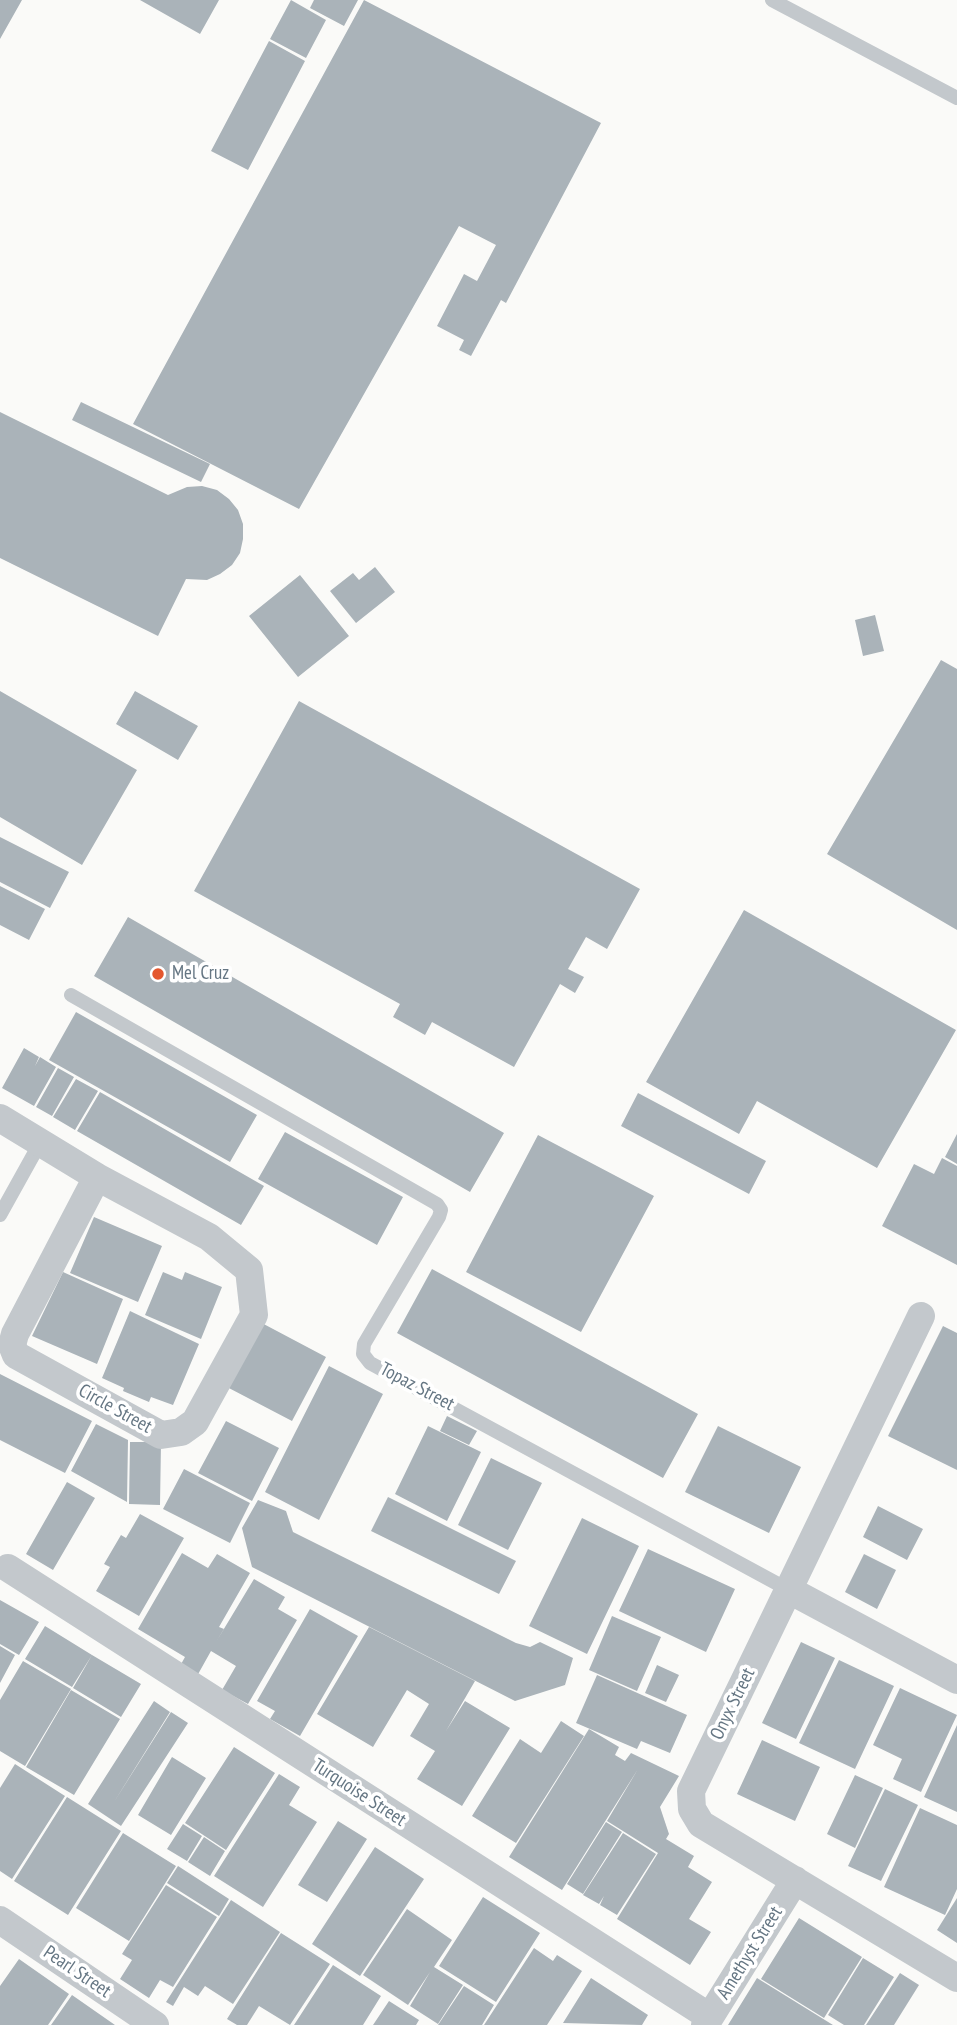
<!DOCTYPE html>
<html>
<head>
<meta charset="utf-8">
<style>
	body { margin:0 }
	canvas { display:block; background:#fafaf8 }
</style>
</head>
<body>
<canvas width="957" height="2025"></canvas>
<script>
const g = document.querySelector('canvas').getContext('2d');
g.lineJoin = 'round';
function fill(path, color) { g.fillStyle = color; g.fill(path, 'evenodd'); }
function trace(path, color, width, dash) { g.strokeStyle = color; g.lineWidth = width; g.lineCap = dash ? 'butt' : 'round'; g.setLineDash(dash || []); g.stroke(path); }
function label(font, color, halo, rows, align = 'center') {
  g.font = font + ' "PT Sans Narrow",sans-serif'; g.lineWidth = 7; g.setLineDash([]); g.textBaseline = 'middle'; g.strokeStyle = halo; g.fillStyle = color; for (const [text, x, y, turn = 0] of rows) {
    g.save(); g.translate(x, y); g.rotate((+turn || 0) * Math.PI / 180); g.textAlign = isNaN(turn) ? turn : align; if (halo) g.strokeText(text, 0, 0); g.fillText(text, 0, 0); g.restore();
  }
}
const building = new Path2D(`
	M0 0H22L0 39Z
	M140 0H219L200 34Z
	M291 0 326 20 306 58 270 39Z
	M314 0H358L344 26 310 8Z
	M364 0 601 123 506 303 501 300 471 356 459 350 464 340 437 326 464 274 477 281 496 245 459 226 299 509 133 424Z
	M269 41 305 61 248 170 211 151Z
	M81 402 210 464 201 482 72 420Z
	M0 412 168 495 187 487 202 486 217 490 229 499 238 510 243 524V539L240 553 232 565 220 574 207 580 186 579 158 636 0 558Z
	M375 567 395 592 356 623 330 591 353 573 359 580Z
	M300 575 349 636 298 677 249 616Z
	M875 615 884 651 863 656 855 620Z
	M941 660 957 669V930L827 854Z
	M0 691 137 770 82 865 0 817Z
	M135 691 198 726 178 760 116 724Z
	M299 701 640 889 607 949 586 937 568 969 584 977 575 993 560 984 514 1067 432 1022 425 1035 393 1017 400 1004 194 891Z
	M0 837 69 872 50 908 0 882Z
	M0 886 45 909 29 940 0 925Z
	M744 910 956 1030 877 1168 757 1101 739 1134 646 1082Z
	M128 917 504 1133 470 1192 94 976Z
	M76 1012 257 1115 230 1162 49 1060Z
	M24 1048 39 1057 35 1066 40 1057 56 1067 34 1106 2 1088Z
	M58 1068 74 1077 52 1116 36 1107Z
	M76 1079 98 1091 75 1130 53 1117Z
	M100 1092 264 1186 241 1225 77 1131Z
	M638 1093 766 1161 749 1194 621 1126Z
	M285 1132 403 1197 377 1245 258 1179Z
	M957 1134V1164L945 1157Z
	M538 1135 654 1196 581 1332 466 1272Z
	M942 1158 957 1166V1265L882 1226 914 1164 934 1174Z
	M94 1217 162 1246 138 1302 70 1273Z
	M432 1269 698 1414 663 1478 397 1333Z
	M63 1272 123 1299 97 1364 32 1336Z
	M163 1272 182 1280 185 1272 222 1287 201 1339 145 1315Z
	M130 1311 199 1344 173 1405 151 1397 149 1402 123 1391 124 1388 102 1378Z
	M258 1321 326 1357 292 1421 225 1386Z
	M943 1326 957 1333V1470L888 1436Z
	M329 1366 383 1394 319 1520 265 1492Z
	M0 1374 92 1421 65 1473 0 1440Z
	M447 1416 477 1431 469 1445 440 1431Z
	M226 1421 279 1448 252 1501 198 1473Z
	M96 1424 128 1440 127 1502 71 1471Z
	M428 1426 481 1452 447 1521 395 1494Z
	M718 1426 801 1467 769 1533 685 1492Z
	M130 1442H161L160 1505 129 1504Z
	M491 1458 542 1483 508 1550 458 1525Z
	M184 1469 250 1503 230 1543 163 1509Z
	M67 1482 95 1498 53 1570 26 1554Z
	M388 1497 516 1561 499 1594 371 1531Z
	M258 1500 286 1511 293 1532 516 1643 530 1647 540 1642 573 1658 565 1685 515 1701 252 1567 242 1528Z
	M878 1506 923 1529 907 1560 863 1537Z
	M140 1514 184 1538 139 1616 96 1591 110 1567 104 1564 121 1535 126 1538Z
	M582 1518 639 1546 587 1654 529 1626Z
	M648 1549 735 1589 706 1652 619 1611Z
	M182 1553 208 1568 217 1554 250 1573 219 1627 224 1629 216 1642 254 1579 285 1597 278 1609 297 1620 248 1704 222 1690 236 1666 211 1651 197 1676 180 1666 185 1657 138 1629Z
	M864 1554 896 1570 877 1609 845 1592Z
	M0 1600 39 1622 19 1655 0 1644Z
	M310 1609 358 1636 300 1736 270 1719 275 1711 257 1701Z
	M612 1616 661 1637 637 1691 589 1670Z
	M45 1626 92 1655 72 1687 25 1659Z
	M369 1627 475 1681 446 1731 465 1701 510 1728 462 1806 417 1779 435 1751 410 1736 429 1704 407 1690 373 1747 317 1714Z
	M801 1642 835 1658 796 1739 762 1723Z
	M0 1646 15 1655 0 1683Z
	M92 1655 141 1684 121 1717 73 1688Z
	M839 1660 894 1686 855 1769 799 1743Z
	M23 1661 71 1689 25 1766 0 1751V1700Z
	M657 1665 679 1675 666 1702 645 1693Z
	M597 1675 687 1715 670 1753 641 1741 637 1749 576 1723Z
	M900 1688 957 1715 921 1792 893 1779 902 1759 873 1745Z
	M71 1690 120 1719 74 1795 26 1767Z
	M154 1701 170 1712 114 1802 171 1712 188 1723 121 1826 88 1804Z
	M561 1721 584 1736 516 1843 472 1816 520 1739 541 1753Z
	M957 1725V1812L924 1797Z
	M589 1729 619 1747 615 1755 625 1761 631 1753 679 1776 660 1807 669 1834 666 1839 694 1856 688 1867 712 1882 689 1919 711 1932 690 1965 617 1919 658 1853 607 1821 638 1769 562 1890 509 1857Z
	M762 1740 820 1767 795 1821 737 1794Z
	M234 1747 275 1773 226 1850 185 1823Z
	M172 1757 206 1778 171 1835 138 1815Z
	M15 1764 65 1796 12 1879 0 1871V1788Z
	M279 1774 300 1787 289 1805 317 1822 263 1907 214 1876Z
	M855 1775 883 1788 855 1848 827 1834Z
	M885 1789 918 1805 881 1881 848 1866Z
	M67 1797 121 1831 68 1915 14 1881Z
	M920 1808 957 1825V1889L945 1915 884 1887Z
	M338 1821 367 1839 327 1902 298 1885Z
	M606 1822 622 1832 583 1894 567 1884Z
	M183 1824 202 1836 187 1861 167 1849Z
	M123 1833 176 1866 129 1941 76 1908Z
	M623 1833 656 1854 617 1915 600 1905 604 1896 599 1904 583 1895Z
	M204 1837 225 1851 210 1876 188 1862Z
	M375 1847 424 1879 360 1976 312 1944Z
	M178 1866 229 1899 219 1916 167 1883Z
	M166 1885 217 1917 173 1987 160 1980 149 1998 120 1979 132 1960 122 1954Z
	M483 1897 540 1933 496 2002 439 1966Z
	M957 1898V1943L937 1930Z
	M231 1900 280 1932 233 2004 205 1986 198 1996 184 1987 173 2006 166 2002Z
	M407 1909 452 1940 434 1967 463 1985 438 2024 410 2006 430 1972 408 2005 363 1975Z
	M799 1918 862 1957 824 2018 761 1979Z
	M281 1933 330 1964 290 2025 259 2006 247 2025H237L227 2019Z
	M534 1948 553 1961 557 1955 582 1971 547 2025H484Z
	M863 1958 894 1977 864 2025H844L828 2015Z
	M19 1959 69 1994 48 2025H0V1986Z
	M333 1965 381 1996 363 2025H294Z
	M900 1973 919 1985 894 2025H866Z
	M591 1978 648 2015 642 2025 563 2023Z
	M757 1978 833 2025H728Z
	M464 1986 494 2005 482 2025H438Z
	M72 1995 115 2025H51Z
	M389 2001 419 2020 416 2025H373Z`);
const lane = new Path2D(`
	M772 0 957 98
	M71 995 437 1204 441 1210 439 1217 364 1344 363 1354 370 1363 789 1590
	M0 1215 40 1143`);
const street = new Path2D(`
	M0 1118 97 1177 15 1334 12 1345 16 1355 161 1435 181 1432 195 1422 254 1315 249 1270 209 1237 97 1177
	M921 1316 691 1791 692 1809 701 1824 957 1978
	M8 1568 710 2017
	M789 1590 957 1680
	M0 1920 155 2025
	M705 2025 795 1880`);
const markers = [
	[158,974,7,"#e4572e"]
];
const poiNames = [
	["Mel Cruz",172,974]
];
const streetNames = [
	["Topaz Street",417,1387,28],
	["Circle Street",115,1409,29],
	["Onyx Street",733,1704,-64],
	["Turquoise Street",359,1793,33],
	["Amethyst Street",750,1953,-58],
	["Pearl Street",77,1972,34]
];
fill(building, '#aab3b9');
trace(lane, '#c3c8cc', 14);
trace(street, '#c3c8cc', 28);
for (const [x, y, r, color] of markers) { const dot = new Path2D(); dot.arc(x, y, r, 0, 2 * Math.PI); g.fillStyle = color; g.fill(dot); trace(dot, '#fff', 2.5); }
label('19px', '#657683', '#fff', poiNames, 'left');
label('19px', '#657683', '#fff', streetNames);
</script>
</body>
</html>
